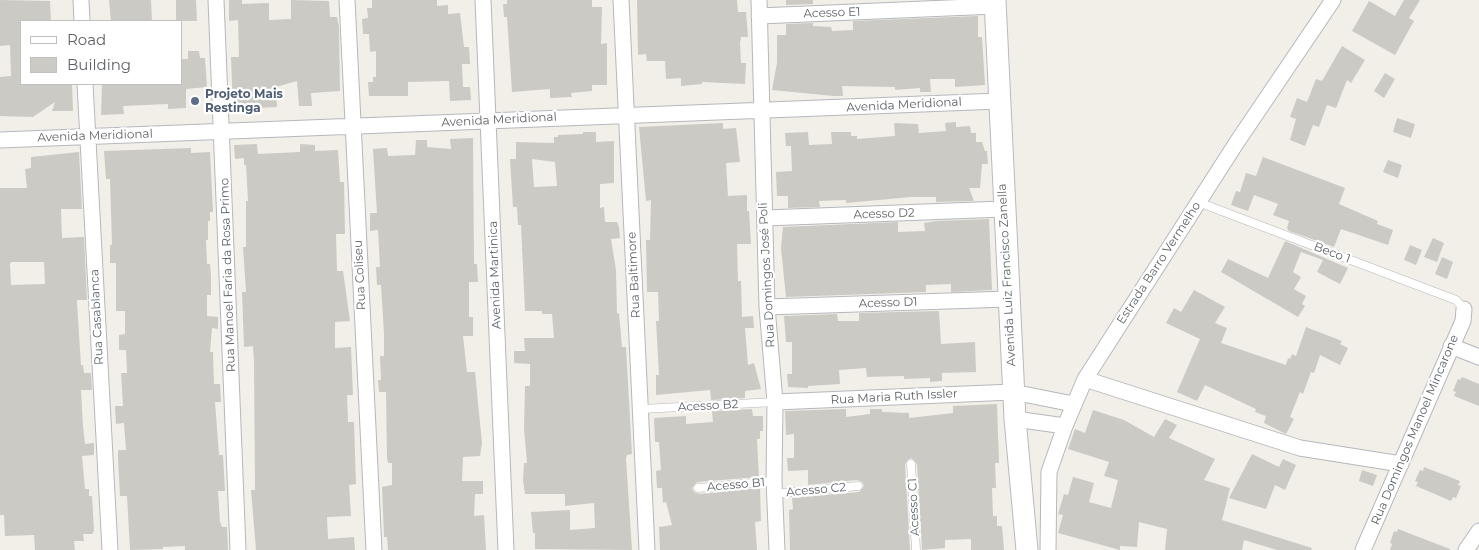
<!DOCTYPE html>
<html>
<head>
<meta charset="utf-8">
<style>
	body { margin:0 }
	#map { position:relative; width:1479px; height:550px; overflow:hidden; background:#f1efe8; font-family:Montserrat,sans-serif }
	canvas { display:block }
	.legend { position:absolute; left:20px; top:20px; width:162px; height:65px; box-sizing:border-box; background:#fff; border:1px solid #bfc1c3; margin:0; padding:6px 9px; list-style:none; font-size:15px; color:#5f6368 }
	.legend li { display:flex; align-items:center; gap:10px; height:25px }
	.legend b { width:25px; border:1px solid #bfc1c3 }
</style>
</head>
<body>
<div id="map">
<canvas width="1479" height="550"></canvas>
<ul class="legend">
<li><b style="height:6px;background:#fff"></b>Road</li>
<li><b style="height:14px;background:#cccac5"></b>Building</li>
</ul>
</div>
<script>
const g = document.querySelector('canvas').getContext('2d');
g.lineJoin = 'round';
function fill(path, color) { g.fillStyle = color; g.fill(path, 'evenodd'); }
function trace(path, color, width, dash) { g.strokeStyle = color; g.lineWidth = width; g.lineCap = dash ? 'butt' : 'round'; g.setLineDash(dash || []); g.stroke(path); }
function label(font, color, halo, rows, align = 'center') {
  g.font = font + ' Montserrat,sans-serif'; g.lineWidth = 4.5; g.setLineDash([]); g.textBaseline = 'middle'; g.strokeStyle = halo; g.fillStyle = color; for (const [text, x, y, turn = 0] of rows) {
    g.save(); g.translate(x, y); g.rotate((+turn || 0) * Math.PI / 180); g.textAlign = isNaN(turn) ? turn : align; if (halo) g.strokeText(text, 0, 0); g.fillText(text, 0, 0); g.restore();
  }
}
const building = new Path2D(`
	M0 0 50 1 51 21H21V84H72L73 111H52L55 102 33 117 0 116V77L11 76 10 45 0 46Z
	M109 0H151L152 21H111Z
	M176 0H196L197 21H176Z
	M229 0H242V4L269 3V20L291 19V0L329 1 330 17H337L339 27 340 91 311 93 312 106H299L297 81 276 87 277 107 233 109 231 57H239L238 20 229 21Z
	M372 0H437V6L448 5V14L460 13 464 47H469L470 64H462L463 87H470L471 100 450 101 449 81 408 82V96H369L368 82H373V77H376V51L370 52 369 34H363L362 19 368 18 367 8H372Z
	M507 0H592V7H602L601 44 607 43V85H592V91L571 93 572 97 550 98V89L512 92 507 17H504L503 4H507Z
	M637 0H737L738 12H746L748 37H741L740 43 741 63H746L745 84 702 82V84L681 86V78L666 79 665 61H647L646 54 638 55Z
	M786 0H813V4L786 5Z
	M1404 0H1420L1409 18 1414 21 1395 55 1352 31 1369 1 1395 16Z
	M978 16V37H982L985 85 955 87V79H930L931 92H920V88L895 90V87L842 86 843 96H834L772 90 777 63V35H786V24L813 23V26L831 27 832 31 853 30V21Z
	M1342 46 1365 60 1351 83 1347 80 1336 108 1327 105 1319 127 1313 125 1305 146 1290 140 1296 119 1290 117 1297 98 1307 102 1316 79 1322 81Z
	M188 51H199L200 58H205L207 87 186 89V108L168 109V104L123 106 124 114 101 115 102 84H181V59H188Z
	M1385 73 1395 79 1384 98 1374 91Z
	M1397 118 1415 124 1411 138 1393 132Z
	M956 122V127L970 126 971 133H976V142H982L985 151H987L988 164H982L980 188H969L974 201 936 202V197H911L846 203V200L819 201 820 207 788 208V196H777L776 172 792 171 791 146H786L785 133 808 132 809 145 832 144 831 132H851V136H857V139L895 136 894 123 918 124 919 133 946 131 945 123Z
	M723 123V129L736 128 740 162 726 163 728 196 747 195V211H749L751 244H737L738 281H741L742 317 753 316 754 328H745L748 365 754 363 761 389 745 391V398L711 400 710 390 656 395V375H659L656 321H659L658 292H647L646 240H650L651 200 646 201 639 127Z
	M583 132H596V142L614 141V183L600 184V208L604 207 605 222H617L619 227 620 238 611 239 616 270 617 314 619 313 622 347H626L632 454 627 455 626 459 632 550 535 549V533H533L531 512 570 510V530L595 528 594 503 565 506V494H525L523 480 524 463H527L524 429 525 386H530V364L514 363V351H525L524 338H554L552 314H542V311H525L521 225H518L517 207H513L510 159H516V142L554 143V137H558V135L583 134ZM532 159 555 162 557 186 534 187Z
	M473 138 474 264H477L478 282H469V317H473V336H463L467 372H475L482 443 480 456 463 457 462 481H483V494H475L474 516 484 515 486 550H388L387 537H384L382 487 392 485V463H388L387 458 386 392H379L378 380H381L380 356H384V334L381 285H377L376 267H380L378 230 370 231V213H377L373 149 387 148 388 156 415 155 416 140H427V147L451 149 450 139Z
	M257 144 258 154 300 152V144L315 145V151L338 150 340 182H344L345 234H336L337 271H343L350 321 335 322V348L351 347 353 395H347L348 422H354L356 484 349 485 351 516 327 517 328 539 354 537 355 550H256L251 490H255L254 363 253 346 244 347 242 292H246L243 247H246V201H248L246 165H244V158L235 159 234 145Z
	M191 148V153L210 152 213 212H210V221H208V240H206L207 264H210L211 276V295H207V316L218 317V329L212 328 210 352H213L214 384H220L221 402H215L219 455H223L225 491H218L220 522 222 527H227L228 550H185V546L163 547V549L130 550 127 496H120L118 459V450H126L124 423 116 424 115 406H123L121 373H127L126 350H119V335L125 334V311H116V263H110V245H112L110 179H106L104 151Z
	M79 152 82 209H61L62 238 84 237 87 300H77L78 319 81 365H83L84 373H91L92 390H81L83 426 85 444 94 443V455L82 456 85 489H89V496H92L94 531 92 534H83L84 541H74L75 550H35L34 535 5 536 4 515H0V188H27L25 169 31 168V157ZM11 262H44L45 284 11 285 10 264Z
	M1263 157 1345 188 1339 204 1378 221 1377 224 1393 230 1388 245 1341 229 1334 247 1289 231 1287 228 1289 221 1273 215 1278 204 1254 195 1248 211 1231 205 1236 191 1240 192 1246 173 1256 176Z
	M1388 160 1402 165 1398 178 1383 172Z
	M989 219 992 290 951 292V284L926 285V292L786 297 781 248 783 227 898 222V232L925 231 924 223 936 221Z
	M1433 238 1444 243 1437 262 1424 257Z
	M1285 241 1348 268 1340 284 1317 272 1323 260 1301 252 1293 272 1301 277 1294 289 1306 296 1302 304 1305 306 1298 317 1221 272 1228 259 1268 278Z
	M1410 245 1422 250 1416 265 1404 260Z
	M1442 257 1453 262 1447 279 1435 274Z
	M1194 290 1225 307 1215 323 1227 328 1221 343 1286 365 1288 358 1290 359 1292 354 1296 356 1306 327 1342 341 1340 344 1348 348 1340 365 1320 355 1314 373 1311 372 1303 394 1300 392 1290 417 1294 419 1286 434 1264 423 1266 416 1255 412 1256 409 1205 385 1197 401 1177 392 1200 339 1166 323 1174 308 1181 312Z
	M939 311 941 344 975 342 976 372 942 373V381L930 382V378L904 379V376L867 377 866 368 839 370 840 384 808 386V388L788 387 787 374H792V342H786L784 316 837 314 838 321H859V313Z
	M1462 377 1479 384V406L1454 396 1456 392 1453 391 1458 379 1460 380Z
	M997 404 999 463H995L996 488H992L993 516H997V526H1002L1004 550H971V539L945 540V548L922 550 917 464 911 458 908 460 905 464 910 550H790L789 510 793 509 792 498 859 492 864 486 862 482 857 480 808 485V470L788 471 787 458H794V434L786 435 785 411 846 409V417L870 414V409H882V412L909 413V418L953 413V406Z
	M752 409 753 416H763V431H760V439H757L759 477 697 482 692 488 694 492 699 494 760 488 761 521 755 522 757 550H660L659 527 672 525 666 502 663 503 662 488H657L656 471 661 470 659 442H655L654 418 686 416V424L713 422 712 411Z
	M1093 410 1124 420 1154 437 1165 419 1177 425 1169 438 1215 459 1204 480 1230 488 1222 520 1312 548 1311 550H1277L1244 540 1242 550H1165L1167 529 1139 522 1137 547 1120 546V550L1058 533 1063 515 1058 514 1064 494 1068 495 1073 477 1094 483 1089 502 1111 508 1118 480 1104 476 1109 462 1068 449 1075 429 1085 433Z
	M1252 454 1279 467 1283 459 1296 465 1285 490 1275 485 1266 509 1229 498Z
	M1424 467 1460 481 1458 485 1461 486 1456 498 1453 497 1451 501 1416 486 1418 482 1415 481 1420 470 1423 471Z
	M1362 470 1377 475 1373 486 1359 481Z
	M1398 529 1450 549V550H1390L1392 544 1390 543 1394 531 1397 532Z`);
const lane = new Path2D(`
	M1198 202 1456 300 1464 309
	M642 409 775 402
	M911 464 916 550
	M698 488 774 481
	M774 494 858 486`);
const street = new Path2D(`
	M81 0 82 21
	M216 0 238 550
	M347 0 374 550
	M483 0 506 550
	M621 0 647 550
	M759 0 767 307 775 402 774 481 777 550
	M759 16 995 6
	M85 84 110 550
	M0 140 999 101
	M765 218 1004 209
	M767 307 1008 299
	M1451 346 1479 357
	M1085 379 1300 448 1401 464
	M775 402 1013 392 1073 404
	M1015 419 1065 426
	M1048 550 1049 472 1065 426 1085 379 1237 142 1333 0
	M1363 550 1463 321 1464 309
	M1466 550 1479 531`);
const secondary = new Path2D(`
	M995 0 1015 419 1027 550`);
const markers = [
	[195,101,5,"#5c6f8a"]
];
const streetNames = [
	["Acesso E1",832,13,-2],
	["Avenida Meridional",904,105,-3],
	["Avenida Meridional",499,120,-3],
	["Avenida Meridional",95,136,-2],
	["Acesso D2",884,214,-2],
	["Beco 1",1332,253,21],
	["Estrada Barro Vermelho",1159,263,-57],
	["Rua Manoel Faria da Rosa Primo",228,275,-92],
	["Rua Coliseu",360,275,-93],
	["Avenida Martinica",495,275,-92],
	["Rua Baltimore",634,275,-93],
	["Rua Domingos José Poli",767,275,-93],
	["Avenida Luiz Francisco Zanella",1007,275,-93],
	["Acesso D1",888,303,-2],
	["Rua Casablanca",97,317,-93],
	["Rua Maria Ruth Issler",894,397,-3],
	["Acesso B2",708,406,-3],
	["Rua Domingos Manoel Mincarone",1415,430,-67],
	["Acesso B1",736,485,-5],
	["Acesso C2",816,490,-5],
	["Acesso C1",914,507,-93]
];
const serviceNames = [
	["Projeto Mais",205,94],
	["Restinga",205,108]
];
fill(building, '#cccac5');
trace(lane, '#b5b8bc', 9);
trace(street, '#b5b8bc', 17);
trace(secondary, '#b6babf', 23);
trace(lane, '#fff', 8);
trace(street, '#fff', 15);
trace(secondary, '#fff', 21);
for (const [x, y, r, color] of markers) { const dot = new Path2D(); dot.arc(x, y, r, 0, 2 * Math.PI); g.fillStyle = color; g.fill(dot); trace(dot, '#fff', 2); }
label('12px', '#5f6368', '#fff', streetNames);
label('bold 12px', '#4e5e75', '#fff', serviceNames, 'left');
</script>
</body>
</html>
